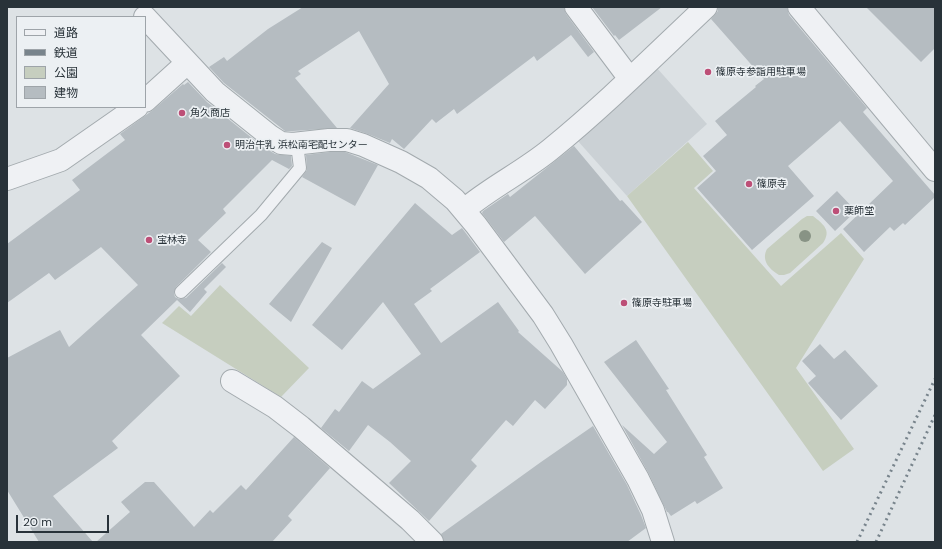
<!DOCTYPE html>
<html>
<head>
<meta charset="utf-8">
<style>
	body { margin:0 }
	#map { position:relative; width:942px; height:549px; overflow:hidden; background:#dde2e5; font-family:"DM Sans","Noto Sans JP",sans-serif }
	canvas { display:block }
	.frame { position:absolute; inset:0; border:8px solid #283239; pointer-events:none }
	.legend { position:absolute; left:16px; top:16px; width:130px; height:92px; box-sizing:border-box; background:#ecf0f3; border:1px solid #9ea4a9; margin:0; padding:5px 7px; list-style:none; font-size:12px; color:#283239 }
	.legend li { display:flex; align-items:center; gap:8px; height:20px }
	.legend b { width:20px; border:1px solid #9ea4a9 }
	.scale { position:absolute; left:16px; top:515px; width:93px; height:18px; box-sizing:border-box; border:2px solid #283239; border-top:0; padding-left:5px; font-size:12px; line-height:14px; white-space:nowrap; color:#283239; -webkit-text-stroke:3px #ecf0f3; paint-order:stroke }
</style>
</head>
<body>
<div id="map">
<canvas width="942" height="549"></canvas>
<div class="frame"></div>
<ul class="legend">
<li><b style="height:5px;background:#eff1f4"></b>道路</li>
<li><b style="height:5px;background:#78848c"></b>鉄道</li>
<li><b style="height:11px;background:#c6cebf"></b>公園</li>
<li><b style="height:11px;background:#b5bcc1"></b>建物</li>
</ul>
<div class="scale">20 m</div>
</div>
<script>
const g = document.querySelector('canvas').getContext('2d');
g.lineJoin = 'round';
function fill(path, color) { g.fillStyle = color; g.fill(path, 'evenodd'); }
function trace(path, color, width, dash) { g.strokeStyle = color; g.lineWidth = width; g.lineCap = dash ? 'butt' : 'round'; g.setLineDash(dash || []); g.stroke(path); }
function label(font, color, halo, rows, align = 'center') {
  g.font = font + ' "DM Sans","Noto Sans JP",sans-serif'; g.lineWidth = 3.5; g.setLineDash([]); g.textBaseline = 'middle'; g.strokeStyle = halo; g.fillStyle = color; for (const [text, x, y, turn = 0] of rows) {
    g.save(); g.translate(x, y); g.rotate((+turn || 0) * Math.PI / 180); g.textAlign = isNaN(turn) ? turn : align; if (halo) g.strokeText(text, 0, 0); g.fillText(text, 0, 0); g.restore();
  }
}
const built = new Path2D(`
	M656 67 707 124 627 196 577 140Z`);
const green = new Path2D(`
	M688 142 713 171 694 188 781 286 841 233 864 259 796 368 854 449 823 471 627 196Z
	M807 216H813C823 224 832 230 823 243L790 273 784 275H779C769 269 761 260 767 249L802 219Z
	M220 285 309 368 281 397 162 323 179 306 191 316Z`);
const building = new Path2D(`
	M303 7H564L566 14 594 52 588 57 571 35 537 61 534 56 457 114 454 109 436 123 432 119 404 149 392 139 390 143 368 134 350 128 389 84 359 31 298 71 301 74 295 78 337 128 293 131H285L224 83 209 67 224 57 227 61 268 29Z
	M592 7H662L619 40 615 35 614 36Z
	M718 7H787L789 15 867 108 863 112 935 195V197L905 225 903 223 894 231 890 227 864 252 843 229 893 181 840 121 788 166 814 196 752 250 697 188 716 171 703 156 727 135 715 121 756 87 755 86 764 79 711 19 718 11Z
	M866 7H935V48L921 62Z
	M188 82 207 102 262 146 275 154 291 156 292 166 289 169 272 160 223 209 226 213 198 240 211 252 176 287 174 293 175 297 179 299 186 298 222 263 226 267 204 289 207 292 190 312 177 300 141 335 180 376 112 441 118 448 53 496 93 542H39L7 490V358L60 330 69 347 138 285 101 247 55 280 49 273 7 303V244L80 190 72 180 125 140 120 134 153 110 183 84 184 85Z
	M574 146 620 201 622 200 642 222 585 274 535 216 504 242 482 213 483 211 508 194 510 197Z
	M330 152H345L378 165 355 206 302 177 307 170 306 155Z
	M837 191 856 211 835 231 816 211Z
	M415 203 452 235 462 228 480 252 430 289 432 291 414 304 441 343 498 302 519 331 518 332 563 372 567 379V385L545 409 535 400 513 426 506 420 471 460 477 466 429 521 389 483 411 461 390 442 368 425 349 451 321 428 335 409 339 412 362 381 373 389 421 354 383 302 342 350 312 325Z
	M322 242 332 248 291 322 269 304Z
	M636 340 669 389 666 390 707 455 704 457 723 488 697 504 695 501 671 516 668 512H667L649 474 622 425 654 454 667 442 604 362Z
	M820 344 834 359 845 350 878 386 841 420 808 383 816 376 802 361Z
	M593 426 627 485 641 515 646 528 627 542H444L441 534 541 462Z
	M294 437 330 468 288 516 292 520 272 542H96L130 512 121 502 145 482H154L194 527 210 510 213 513 241 485 246 490Z`);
const lane = new Path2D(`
	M181 292 261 215 300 168 297 144`);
const street = new Path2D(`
	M576 7 624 71 631 78
	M799 7 935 170
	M145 17 215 92 270 136 281 143 293 144 329 140H347L363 145 401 162 429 178 455 200 476 225 543 315 561 344 638 479 653 510 663 542
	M145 101 187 63
	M7 179 61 160 137 107
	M464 210C491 187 523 172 551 149 605 105 655 55 706 7
	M232 381 275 407 301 427 410 520 432 542`);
const rail = new Path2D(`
	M857 542 935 379
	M876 542 935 415`);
const trees = [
	[805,236]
];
const markers = [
	[708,72,4,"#bd4f77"],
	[182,113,4,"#bd4f77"],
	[227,145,4,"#bd4f77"],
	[749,184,4,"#bd4f77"],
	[836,211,4,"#bd4f77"],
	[149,240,4,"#bd4f77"],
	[624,303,4,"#bd4f77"]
];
const poiNames = [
	["篠原寺参詣用駐車場",716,72],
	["角久商店",190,113],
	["明治牛乳 浜松南宅配センター",235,145],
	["篠原寺",757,184],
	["薬師堂",844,211],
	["宝林寺",157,240],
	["篠原寺駐車場",632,303]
];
fill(built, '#cbd1d5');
fill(green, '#c6cebf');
fill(building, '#b5bcc1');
trace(lane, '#a3aaae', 14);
trace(street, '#a3aaae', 24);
trace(lane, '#eff1f4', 12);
trace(street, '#eff1f4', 22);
trace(rail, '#78848c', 3, [2, 4]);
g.fillStyle = '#889385';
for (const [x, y] of trees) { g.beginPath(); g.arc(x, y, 6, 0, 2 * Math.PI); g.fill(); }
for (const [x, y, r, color] of markers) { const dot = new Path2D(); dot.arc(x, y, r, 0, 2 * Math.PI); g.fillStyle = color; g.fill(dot); trace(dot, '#ecf0f3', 1.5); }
label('10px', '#283239', '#ecf0f3', poiNames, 'left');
</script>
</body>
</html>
